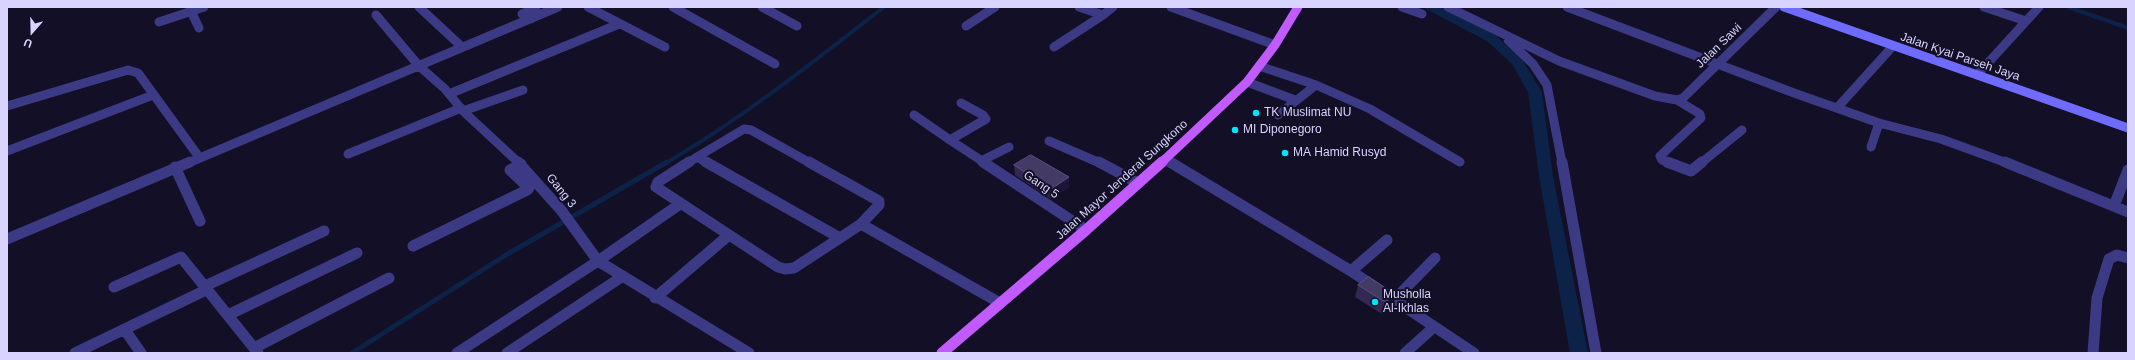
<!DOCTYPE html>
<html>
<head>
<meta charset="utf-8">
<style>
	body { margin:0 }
	#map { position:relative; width:2135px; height:360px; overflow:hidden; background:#130f26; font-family:Helvetica,sans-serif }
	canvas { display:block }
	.frame { position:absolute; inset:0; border:8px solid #d9d4ff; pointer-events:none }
	.north { position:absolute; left:12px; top:12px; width:40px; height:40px; -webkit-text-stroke:3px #130f26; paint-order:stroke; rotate:200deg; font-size:11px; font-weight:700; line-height:16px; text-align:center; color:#d9d4ff }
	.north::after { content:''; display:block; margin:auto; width:14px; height:18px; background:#d9d4ff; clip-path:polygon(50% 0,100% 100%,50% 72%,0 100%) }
</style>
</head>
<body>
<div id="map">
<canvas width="2135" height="360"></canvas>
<div class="frame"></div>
<div class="north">U</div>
</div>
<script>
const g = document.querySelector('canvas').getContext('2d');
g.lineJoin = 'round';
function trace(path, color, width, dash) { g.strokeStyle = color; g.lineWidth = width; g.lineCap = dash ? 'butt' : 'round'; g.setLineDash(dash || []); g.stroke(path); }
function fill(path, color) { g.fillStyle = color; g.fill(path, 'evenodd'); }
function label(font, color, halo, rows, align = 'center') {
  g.font = font + ' Helvetica,sans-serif'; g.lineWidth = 4; g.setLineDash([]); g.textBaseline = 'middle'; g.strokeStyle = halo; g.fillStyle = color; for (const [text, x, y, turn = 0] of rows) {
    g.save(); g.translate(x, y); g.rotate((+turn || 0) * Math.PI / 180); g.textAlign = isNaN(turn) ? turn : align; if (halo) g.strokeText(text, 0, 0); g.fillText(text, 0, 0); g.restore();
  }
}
const streamFar1 = new Path2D(`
	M2068 7 2128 28
	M666 163C743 118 813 62 884 7`);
const stream = new Path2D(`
	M352 353 506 255 667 162`);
const canal = new Path2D(`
	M1422 7H1441L1448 9 1495 35 1522 59 1542 92 1553 176 1588 353H1570L1539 176 1528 92 1512 64 1487 41Z`);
const streetFar1 = new Path2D(`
	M419 7 462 47
	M588 7 665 47
	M673 7 775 64
	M762 7 797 26
	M1079 7 1103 15 1113 7
	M1171 7 1275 45
	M1402 7 1422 14
	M1448 7 1559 61 1655 96 1677 100 1700 114 1701 118 1660 156 1662 160 1670 163
	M1567 7 1794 93 1879 123 1941 139 2007 163
	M1984 7 2026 21
	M191 11 199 28
	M376 15 419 66 445 89 463 111 519 163
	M531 19 522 14 536 7
	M159 22 204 7
	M966 26 995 7
	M1508 40 1533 64 1547 85 1562 163
	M1054 47 1103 15
	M1259 66 1316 85 1370 109 1460 162
	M1977 75 2039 7
	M1247 82 1295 100
	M449 94 619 24
	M1677 100 1683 98 1776 7
	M961 103 983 115 986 119 950 140 985 163
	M7 106 128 70 138 73 199 157
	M1837 108 1893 46
	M463 111 523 90
	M914 115 950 140
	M1278 115 1316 85
	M1049 141 1100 163
	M1871 147 1879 123
	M7 151 153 95
	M348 154 461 108
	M1165 159 1172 163
	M981 161 1009 147
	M188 163 558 7
	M688 163 697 157
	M707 163 697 157 744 129 751 130 810 163
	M1701 163 1742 130`);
const street = new Path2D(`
	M518 162 561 210 598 261 749 353
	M689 162 658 182 656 187 778 267 785 269 794 268 840 238
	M706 162 840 238 861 224
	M809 162 879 201V205L861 224
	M983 162 1086 230
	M1099 162 1138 183
	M1170 162 1351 271 1474 353
	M1562 162 1596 353
	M1667 162 1691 171 1702 162
	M2005 162 2128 212
	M175 167 200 221
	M2114 206 2128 170
	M861 224 1000 303
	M7 239 190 162
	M413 246 527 190 529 188 510 170 521 164
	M1351 271 1387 240
	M205 286 324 231
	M114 287 181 257 258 353
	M655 298 729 235
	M1394 300 1435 258
	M228 315 357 253
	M125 330 141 353
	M254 348 389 278
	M75 353 208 289
	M457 353 598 261 680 204
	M507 353 623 276
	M1405 353 1434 327
	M2093 353 2097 298 2109 259 2117 255 2128 258`);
const secondary = new Path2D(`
	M1784 7 2128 128`);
const primaryFar1 = new Path2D(`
	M1161 163 1247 82 1275 45 1298 7`);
const primary = new Path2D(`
	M942 353 1086 230 1162 162`);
const wall = new Path2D(`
	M1014 165 1069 187 1051 199 1015 175Z
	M1369 277 1393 307 1382 314 1355 297 1358 285Z`);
const shadedWall = new Path2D(`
	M1069 177V187L1051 199V189Z
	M1396 295 1393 307 1382 314 1385 302Z`);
const building = new Path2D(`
	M1031 155 1069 177 1051 189 1014 165Z
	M1369 277 1396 295 1385 302 1358 285Z`);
const markers = [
	[1256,113,4,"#00e5ff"],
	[1235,130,4,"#00e5ff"],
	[1285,153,4,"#00e5ff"],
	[1375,302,4,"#00e5ff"]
];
const streetNames = [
	["Jalan Sawi",1719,46,-44],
	["Jalan Kyai Parseh Jaya",1960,57,19],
	["Jalan Mayor Jenderal Sungkono",1122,180,-42],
	["Gang 5",1041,185,34],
	["Gang 3",561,191,51]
];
const poiNames = [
	["TK Muslimat NU",1264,113],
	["MI Diponegoro",1243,130],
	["MA Hamid Rusyd",1293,153],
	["Musholla",1383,295],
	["Al-Ikhlas",1383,309]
];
trace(streamFar1, '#0c2248', 4);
trace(stream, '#0c2248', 5);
fill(canal, '#0c2248');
trace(streetFar1, '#3d3a85', 9);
trace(street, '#3d3a85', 11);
trace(secondary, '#6f6bff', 9);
trace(primaryFar1, '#c25bff', 9);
trace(primary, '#c25bff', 11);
fill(wall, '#312854');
fill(shadedWall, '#1d163a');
fill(building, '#433a66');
trace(building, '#5a527e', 1);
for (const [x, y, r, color] of markers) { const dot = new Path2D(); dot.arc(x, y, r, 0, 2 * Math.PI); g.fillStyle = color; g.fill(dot); trace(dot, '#130f26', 1.5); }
label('12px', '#d9d4ff', '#130f26', streetNames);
label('12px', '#d9d4ff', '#130f26', poiNames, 'left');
</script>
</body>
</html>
